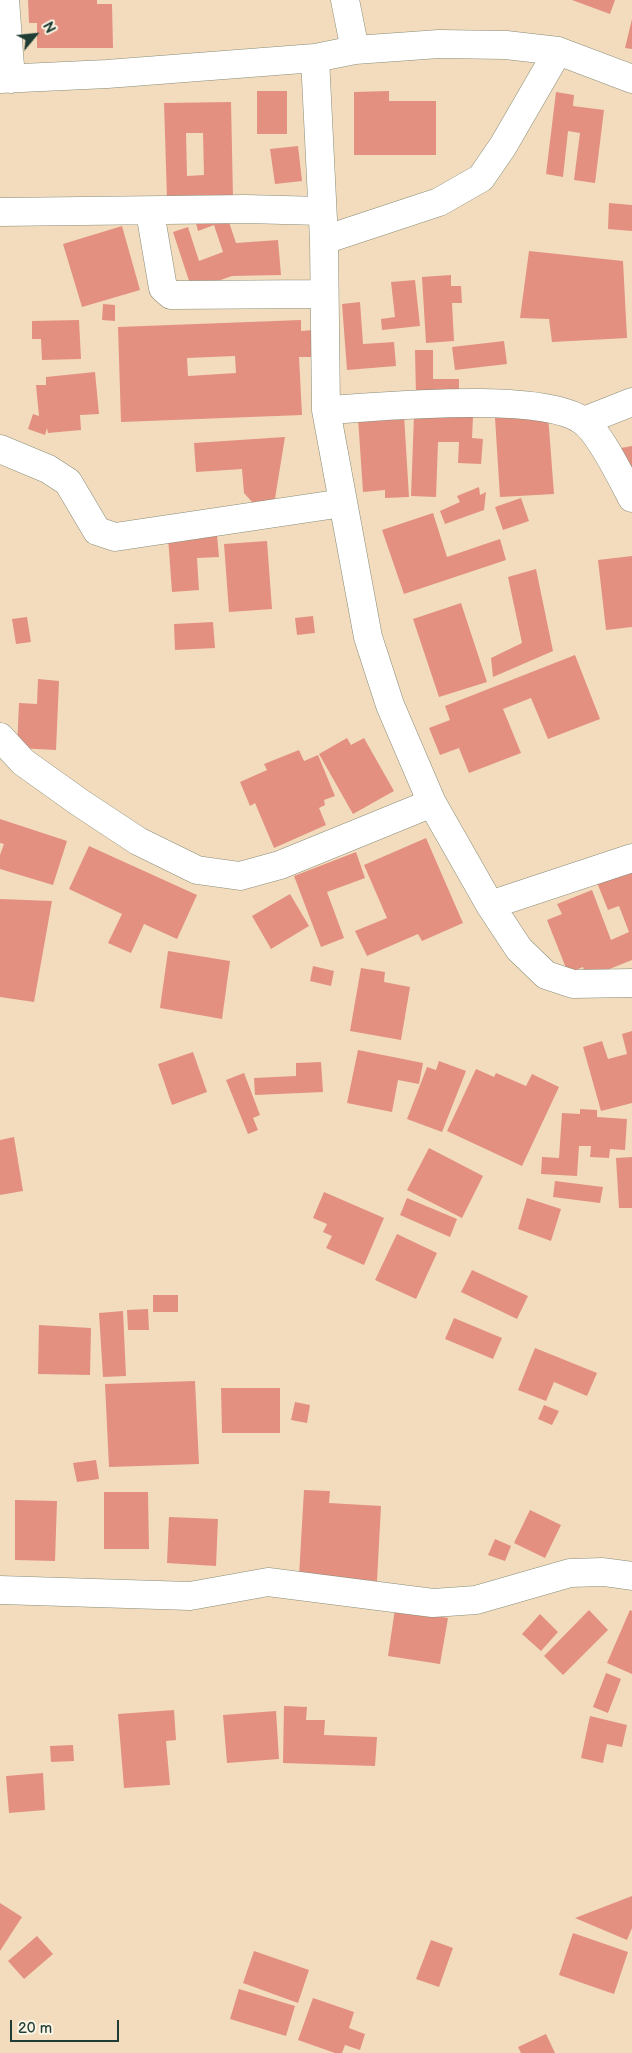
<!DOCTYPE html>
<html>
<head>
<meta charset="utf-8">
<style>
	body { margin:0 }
	#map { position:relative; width:632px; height:2053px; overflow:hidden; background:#f2dcbd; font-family:"Balsamiq Sans",sans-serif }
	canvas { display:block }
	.north { position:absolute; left:10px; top:10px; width:50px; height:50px; -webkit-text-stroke:4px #fcf5e5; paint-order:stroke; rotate:62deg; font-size:14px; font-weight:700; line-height:20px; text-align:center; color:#1f3d34 }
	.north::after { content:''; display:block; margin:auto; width:18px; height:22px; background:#1f3d34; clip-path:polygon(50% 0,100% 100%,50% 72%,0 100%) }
	.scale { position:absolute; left:10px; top:2020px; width:109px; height:22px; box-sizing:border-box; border:2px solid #1f3d34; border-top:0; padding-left:6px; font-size:15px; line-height:18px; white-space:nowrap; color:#1f3d34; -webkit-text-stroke:4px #fcf5e5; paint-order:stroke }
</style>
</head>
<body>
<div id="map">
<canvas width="632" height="2053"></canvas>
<div class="north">N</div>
<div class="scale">20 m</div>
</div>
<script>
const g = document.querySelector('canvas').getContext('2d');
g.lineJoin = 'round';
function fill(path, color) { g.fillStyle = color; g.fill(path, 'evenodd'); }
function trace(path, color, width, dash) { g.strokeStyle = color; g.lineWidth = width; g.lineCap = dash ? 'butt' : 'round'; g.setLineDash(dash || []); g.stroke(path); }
const building = new Path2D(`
	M28 0H97V4H112L113 48H37V23H29Z
	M572 0H615L610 14Z
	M632 19V49L625 48Z
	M257 91H287V134H257Z
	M389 91V101H436V155H354V92Z
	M556 92 574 95 573 106 604 110 595 183 574 180 580 133 568 131 563 177 546 174Z
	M231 102 233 198 167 199 164 103ZM186 133H203L204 175 187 176Z
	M298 146 302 181 275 184 270 149Z
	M609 203 632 205V231L608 229Z
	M225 210 236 243 278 240 281 275 232 276 192 290 173 232 188 227 199 261 223 252 214 225 198 231 194 216Z
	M122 226 140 290 82 307 63 244Z
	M529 251 623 261 627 338 552 342 549 319 520 318Z
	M451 275V286H461L462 303H452L454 341 426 343 422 277Z
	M415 280 420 326 382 330 381 319 395 317 391 282Z
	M360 302 363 344 394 342 396 366 347 370 342 304Z
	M103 304 115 305V321L102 320Z
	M79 320 81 359 42 360 41 339H32V321Z
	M301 320V331L313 330 314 357H299L302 415 121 422 118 327ZM235 356 236 373 188 376 187 358Z
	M504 341 507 364 455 370 452 347Z
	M415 350H433V379H459V397H416Z
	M95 372 99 414 80 415 81 430 48 433 47 428 45 435 28 429 33 414 39 416 36 385H46V377Z
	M404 415 409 497 385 498V490L363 492 358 418Z
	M414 415 473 417 472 438 483 439 481 464 458 463 459 442H438L436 497 411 496Z
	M548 415 554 494 500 497 495 418Z
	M285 437 271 523 244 493 242 469 196 472 194 443Z
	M632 446V470L621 448Z
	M479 487 480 495 486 492 484 510 445 524 440 511 460 502 457 496Z
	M521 498 529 521 503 530 495 507Z
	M433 513 447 557 500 539 506 560 404 594 382 530Z
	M217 535 219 557 197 558 199 590 172 592 168 537Z
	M267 541 272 609 229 612 224 544Z
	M632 556V627L606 630 598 560Z
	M536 569 553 651 493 677 491 658 522 643 508 577Z
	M461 603 487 682 439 697 413 619Z
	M313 616 315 633 297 635 295 618Z
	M27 617 31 642 16 644 12 619Z
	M213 622 215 648 175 650 174 624Z
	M575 655 600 719 548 739 531 698 503 709 521 753 469 773 459 748 440 755 429 728 450 720 445 706Z
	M38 679 59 681 56 750 17 748 19 703 37 704Z
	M347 738 351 745 364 738 394 791 353 814 319 754Z
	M299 750 304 761 318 755 335 796 324 800 325 805 319 808 326 825 274 848 255 803 250 806 240 782 267 770 264 764Z
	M0 819 67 841 53 885 0 869V855L4 844 0 843Z
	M426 838 463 923 422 941 418 934 367 956 355 931 387 918 364 865Z
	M89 846 197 895 177 939 144 924 131 953 108 943 122 914 69 889Z
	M356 852 365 878 327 892 344 938 321 947 294 876Z
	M632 866V960L587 978 583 967 568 973 547 920 562 914 557 904 592 890 611 940 629 932 619 906 608 910 596 880Z
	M290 894 309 926 271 949 252 916Z
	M0 899 52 901 34 1002 0 997Z
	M168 951 230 961 222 1019 160 1008Z
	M313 966 334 971 331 986 310 981Z
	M361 968 385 972 384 982 410 987 401 1040 350 1031Z
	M632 1031V1103L601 1111 583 1047 602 1041 608 1059 627 1054 622 1034Z
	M358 1050 423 1063 419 1084 398 1080 392 1112 347 1103Z
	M193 1052 207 1092 172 1105 158 1064Z
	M439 1061 466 1071 442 1132 407 1119 427 1067 436 1070Z
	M321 1062 323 1092 255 1095 254 1078 296 1076V1063Z
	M476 1069 494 1077 496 1073 526 1086 532 1074 559 1087 522 1166 447 1131Z
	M244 1073 260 1115 253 1118 258 1130 248 1134 226 1080Z
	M580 1109 597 1110V1117L627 1119 625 1150 610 1149 609 1158 590 1157 591 1146H579L577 1176 541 1174 542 1157 559 1158 562 1113 580 1114Z
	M14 1137 23 1191 0 1195V1140Z
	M429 1148 483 1176 462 1218 407 1190Z
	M632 1157V1208H619L616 1158Z
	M555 1181 603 1187 600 1203 553 1197Z
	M324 1192 384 1218 364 1265 326 1248 332 1236 323 1232 327 1224 313 1218Z
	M407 1198 457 1219 450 1237 400 1215Z
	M527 1198 561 1209 551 1241 518 1229Z
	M397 1234 437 1253 416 1299 375 1280Z
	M472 1270 528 1296 517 1319 461 1292Z
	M153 1295H178V1312H153Z
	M148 1309 149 1330H128L127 1310Z
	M123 1311 126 1376 103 1377 99 1313Z
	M454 1318 502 1338 493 1359 445 1339Z
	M39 1325 91 1328 90 1375 38 1374Z
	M535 1348 597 1373 587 1396 554 1382 546 1401 518 1390Z
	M195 1381 199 1464 109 1467 105 1384Z
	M221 1388H280V1433H222Z
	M295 1402 310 1405 307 1423 291 1420Z
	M544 1405 559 1411 552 1425 538 1419Z
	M96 1460 99 1479 77 1482 73 1463Z
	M304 1490 330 1491 329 1503 381 1506 377 1581 299 1576Z
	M104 1492H148L149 1549H104Z
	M15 1500 57 1501 55 1561 15 1560Z
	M530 1510 561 1525 545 1558 514 1543Z
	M169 1517 218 1519 216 1566 167 1563Z
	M495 1539 511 1546 505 1561 488 1555Z
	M395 1609 448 1618 440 1664 388 1656Z
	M589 1610 608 1630 563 1675 544 1656Z
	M630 1610 632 1611V1674L607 1663Z
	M540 1614 558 1632 541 1651 522 1634Z
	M606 1673 621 1679 608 1713 593 1707Z
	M284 1706 307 1707 306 1720H325L324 1735 377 1737 375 1766 283 1763Z
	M174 1710 176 1740 166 1741 170 1785 124 1788 118 1714Z
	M276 1711 279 1759 227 1763 223 1715Z
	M590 1716 627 1725 622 1747 607 1744 603 1763 581 1758Z
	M73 1745 74 1761 51 1762 50 1746Z
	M43 1773 45 1810 9 1813 6 1776Z
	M632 1896V1928L627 1940 575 1918Z
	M0 1903 22 1917 0 1951Z
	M573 1933 628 1952 614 1994 559 1975Z
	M37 1936 53 1954 24 1979 8 1961Z
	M431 1940 453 1948 439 1987 416 1979Z
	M254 1951 309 1970 298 2003 243 1983Z
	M239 1989 295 2006 286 2036 230 2019Z
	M313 1998 354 2012 349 2028 365 2034 360 2050 345 2045 342 2053H335L298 2040Z
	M546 2034 555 2053H521L518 2047Z`);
const minor = new Path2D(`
	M5 0 11 79
	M345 0 355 50
	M315 58 324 240 326 410 368 637 390 705 432 803 490 905 519 949 546 975 573 984 632 983
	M0 79 107 74 315 58 355 50 439 44 506 45 558 51 632 79
	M0 212 246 209 321 211
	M150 212 163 288 171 295 323 294
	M324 240 439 202 481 178 503 146 558 51
	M326 410C382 407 541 391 583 421 600 433 622 479 632 498
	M584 421 632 402
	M0 449 48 469 68 482 97 531 115 537 343 503
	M0 737 23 762 79 802 138 841 197 870 240 876 280 865 432 803
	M490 905 632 858
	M0 1590 190 1596 268 1582 433 1603 476 1600 570 1573 603 1572 632 1576`);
fill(building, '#e39080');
trace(minor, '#888c78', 29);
trace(minor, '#fff', 28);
</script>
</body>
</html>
